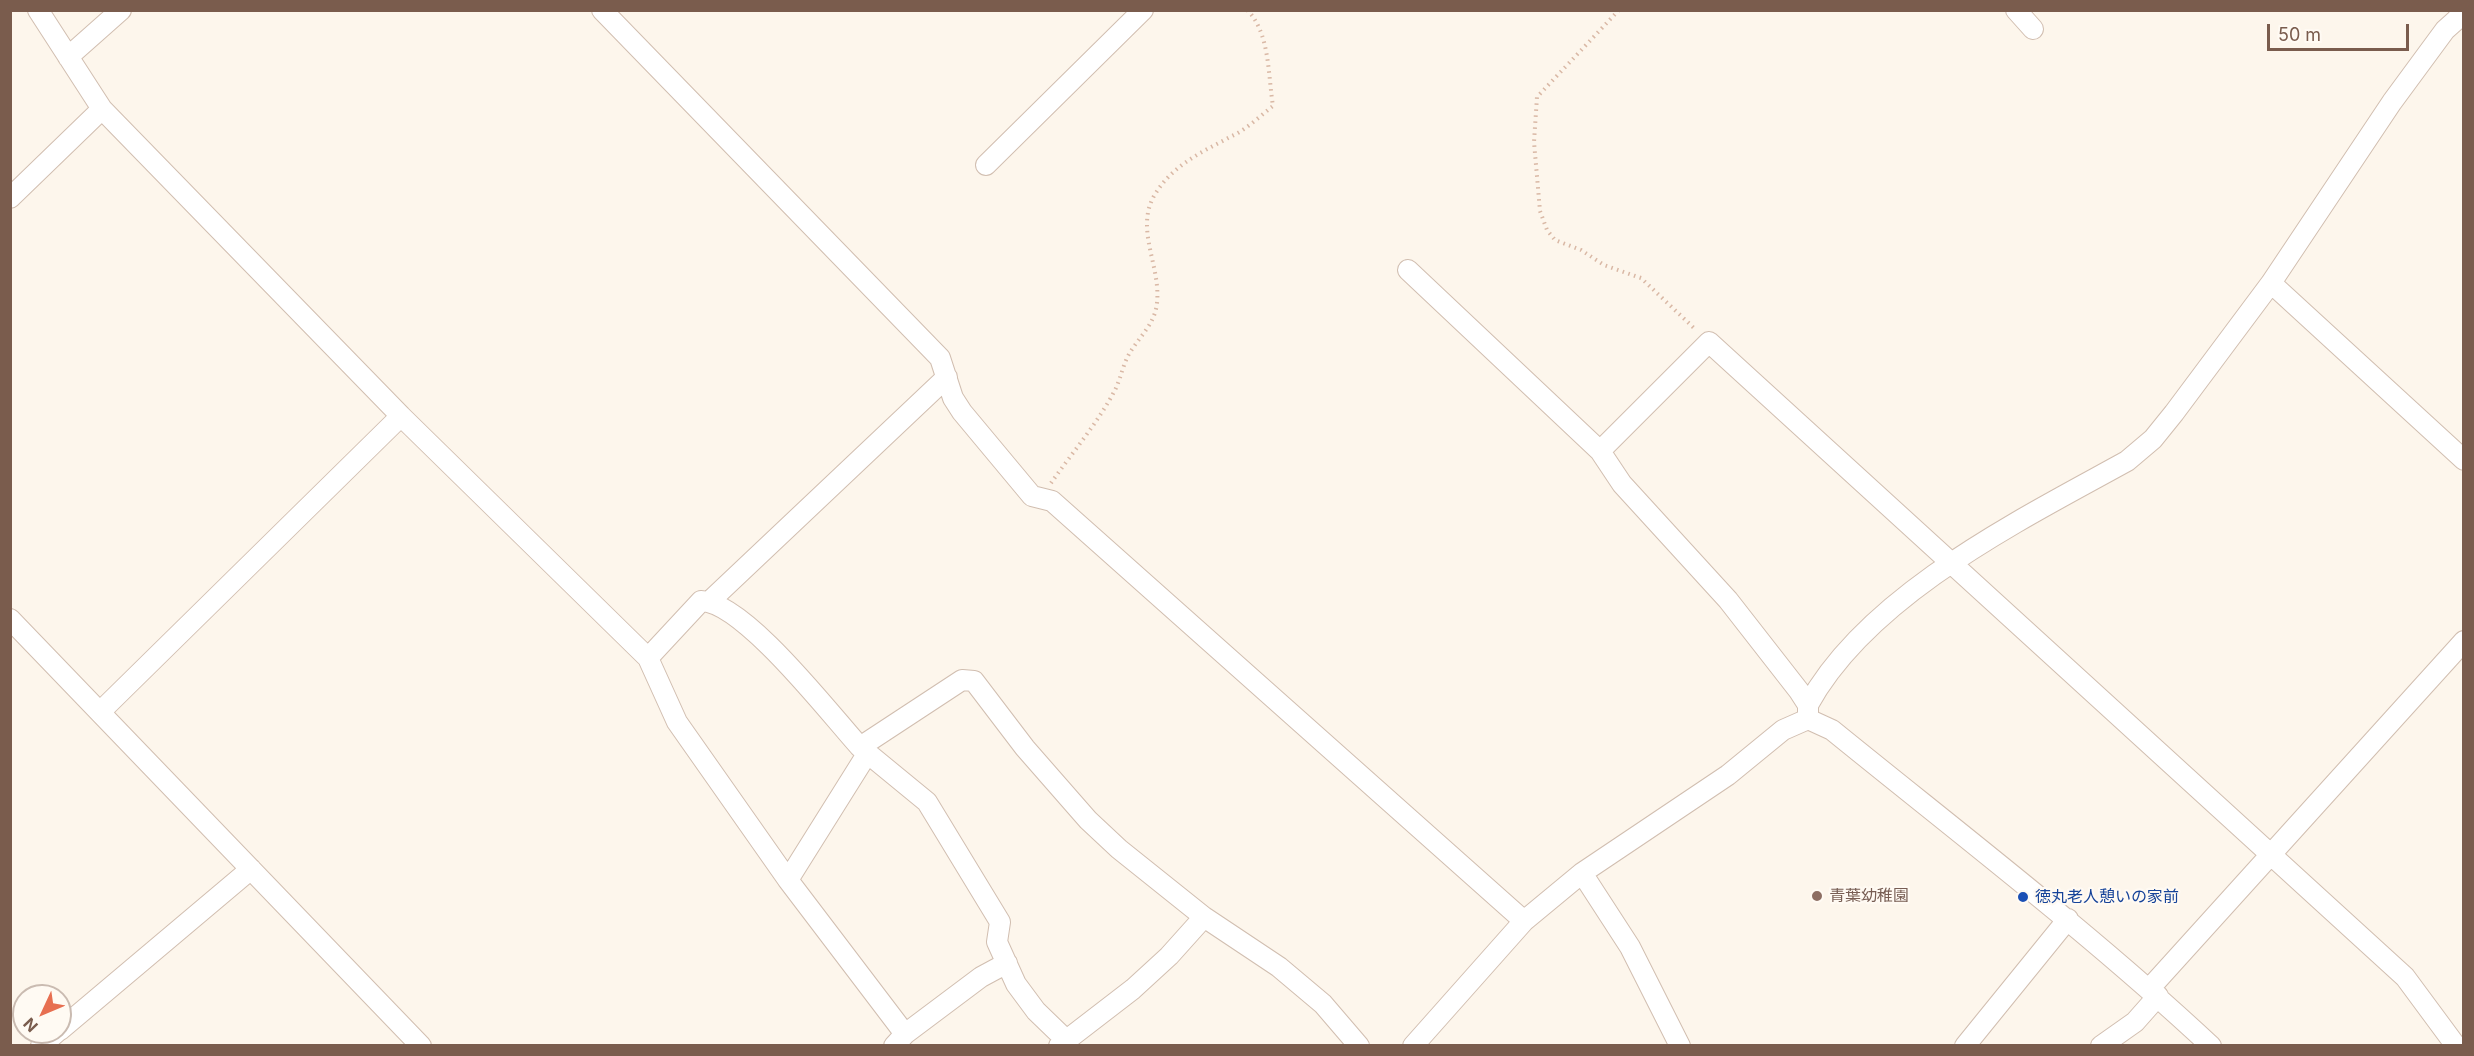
<!DOCTYPE html>
<html>
<head>
<meta charset="utf-8">
<style>
	body { margin:0 }
	#map { position:relative; width:2474px; height:1056px; overflow:hidden; background:#fdf6ec; font-family:Inter,sans-serif }
	canvas { display:block }
	.frame { position:absolute; inset:0; border:12px solid #7a5c4d; pointer-events:none }
	.north { position:absolute; left:12px; top:984px; width:60px; height:60px; box-sizing:border-box; background:#fffaf3; border:2px solid #cabbb1; border-radius:50%; rotate:226deg; font-size:16px; font-weight:700; line-height:24px; text-align:center; color:#7a5c4d }
	.north::after { content:''; display:block; margin:auto; width:21px; height:27px; background:#e76f51; clip-path:polygon(50% 0,100% 100%,50% 72%,0 100%) }
	.scale { position:absolute; left:2267px; top:24px; width:142px; height:27px; box-sizing:border-box; border:3px solid #7a5c4d; border-top:0; padding-left:8px; font-size:18px; line-height:21px; white-space:nowrap; color:#7a5c4d; -webkit-text-stroke:4px #fffaf3; paint-order:stroke }
</style>
</head>
<body>
<div id="map">
<canvas width="2474" height="1056"></canvas>
<div class="frame"></div>
<div class="north">N</div>
<div class="scale">50 m</div>
</div>
<script>
const g = document.querySelector('canvas').getContext('2d');
g.lineJoin = 'round';
function trace(path, color, width, dash) { g.strokeStyle = color; g.lineWidth = width; g.lineCap = dash ? 'butt' : 'round'; g.setLineDash(dash || []); g.stroke(path); }
function label(font, color, halo, rows, align = 'center') {
  g.font = font + ' Inter,"Noto Sans JP",sans-serif'; g.lineWidth = 4.5; g.setLineDash([]); g.textBaseline = 'middle'; g.strokeStyle = halo; g.fillStyle = color; for (const [text, x, y, turn = 0] of rows) {
    g.save(); g.translate(x, y); g.rotate((+turn || 0) * Math.PI / 180); g.textAlign = isNaN(turn) ? turn : align; if (halo) g.strokeText(text, 0, 0); g.fillText(text, 0, 0); g.restore();
  }
}
const path = new Path2D(`
	M1619 10 1537 97 1534 142 1540 211 1547 230 1555 240 1581 250 1604 265 1641 278 1695 329
	M1051 483C1072 453 1100 420 1116 388 1121 377 1123 365 1129 354 1139 337 1155 324 1157 303 1161 266 1135 230 1154 196 1172 165 1202 152 1232 136 1247 129 1260 116 1273 106 1268 76 1270 32 1247 10`);
const minor = new Path2D(`
	M38 10 102 109 401 416 648 658 677 722 788 880 905 1034 894 1046
	M602 10 940 358 953 398 962 412 1032 496 1052 501 1524 921
	M2016 10 2033 29
	M68 57 121 10
	M986 165 1143 10
	M10 198 102 109
	M1408 270 1600 451
	M2271 283 2464 460
	M710 601 947 377
	M10 619 421 1046
	M648 658 701 601C744 602 830 714 860 747L962 680 974 681 1025 748 1088 820 1119 849 1204 917 1279 967 1323 1004 1359 1046
	M1808 705C1868 595 2020 520 2127 461L2153 439 2174 413 2271 283 2392 102 2445 30 2464 13
	M100 712 401 416
	M1808 719V705L1799 691 1728 600 1622 484 1600 451 1709 342 2405 977 2456 1046
	M860 747 927 802 1000 922 997 942 1016 984 1036 1011 1066 1040
	M1582 873 1630 947 1680 1046
	M788 880 867 754
	M2150 988 2464 641
	M60 1030 251 869
	M905 1034 981 977 1007 963
	M41 1046 57 1032
	M1059 1046 1133 989 1169 956 1204 917
	M1413 1046 1524 921 1582 873 1728 775 1783 730 1808 719 1832 730C1960 834 2091 934 2211 1046
	M1965 1046 2068 919
	M2101 1046 2135 1022 2158 996`);
const secondary = new Path2D(`
	M2463 10 2464 11`);
const markers = [
	[1817,896,6,"#8d6e63"],
	[2023,897,6,"#1a4fb4"]
];
const educationNames = [
	["青葉幼稚園",1829,896]
];
const transitNames = [
	["徳丸老人憩いの家前",2035,897]
];
trace(minor, '#d1beb0', 22);
trace(secondary, '#d6c0b0', 30);
trace(path, '#d9b8a5', 4, [1.5, 4.5]);
trace(minor, '#fff', 20);
trace(secondary, '#fff', 27);
for (const [x, y, r, color] of markers) { const dot = new Path2D(); dot.arc(x, y, r, 0, 2 * Math.PI); g.fillStyle = color; g.fill(dot); trace(dot, '#fffaf3', 2); }
label('16px', '#785e54', '#fffaf3', educationNames, 'left');
label('16px', '#164399', '#fffaf3', transitNames, 'left');
</script>
</body>
</html>
